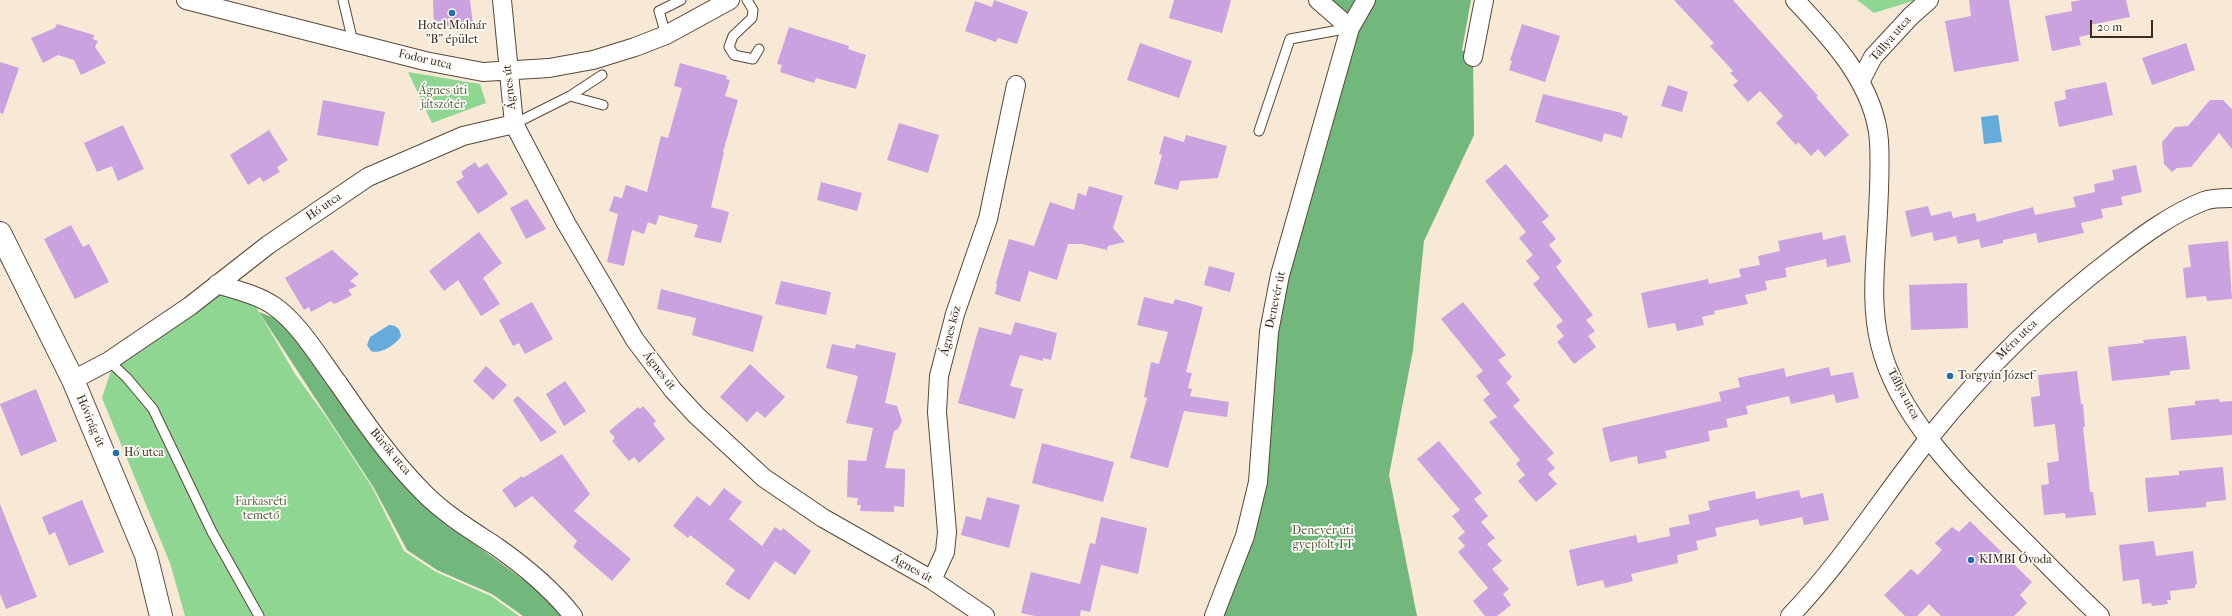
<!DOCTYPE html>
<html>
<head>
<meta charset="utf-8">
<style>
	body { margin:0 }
	#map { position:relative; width:2232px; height:616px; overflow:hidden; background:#f8e9d6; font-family:"IM FELL French Canon",serif }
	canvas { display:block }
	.scale { position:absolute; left:2090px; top:20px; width:63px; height:18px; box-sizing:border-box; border:2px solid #3b2a1e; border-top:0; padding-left:5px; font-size:12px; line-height:14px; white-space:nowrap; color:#3b2a1e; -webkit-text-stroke:3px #fdfcf7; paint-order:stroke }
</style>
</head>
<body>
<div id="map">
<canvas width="2232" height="616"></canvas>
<div class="scale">20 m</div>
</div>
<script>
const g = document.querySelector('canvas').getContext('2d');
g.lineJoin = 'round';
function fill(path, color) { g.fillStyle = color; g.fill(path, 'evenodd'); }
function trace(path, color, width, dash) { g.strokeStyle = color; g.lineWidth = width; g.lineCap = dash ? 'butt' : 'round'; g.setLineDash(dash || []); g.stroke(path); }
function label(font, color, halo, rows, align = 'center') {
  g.font = font + ' "IM FELL French Canon",serif'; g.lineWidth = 3.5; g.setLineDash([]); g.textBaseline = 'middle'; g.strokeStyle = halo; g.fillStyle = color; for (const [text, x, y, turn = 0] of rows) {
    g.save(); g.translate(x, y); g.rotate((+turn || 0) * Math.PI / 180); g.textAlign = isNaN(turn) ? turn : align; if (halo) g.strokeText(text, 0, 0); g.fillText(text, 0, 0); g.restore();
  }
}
const green = new Path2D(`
	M1857 0H1916L1874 13Z
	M408 72 480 84 486 103 432 123Z
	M220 286 252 300 295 374 329 421 372 487 404 551 436 572 491 596 519 616H185L170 563 102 398 115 358Z`);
const forest = new Path2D(`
	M1318 0H1471L1462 50 1473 57 1474 135 1424 241 1413 350 1389 475 1417 616H1214L1245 536 1269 332 1350 29Z
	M259 312 282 321 421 497 472 542 555 603 565 616H523L492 594 437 570 407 550 374 488Z`);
const water = new Path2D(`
	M1998 115 2002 142 1984 144 1981 117Z
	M389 325C397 325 400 329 401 336 397 344 380 355 371 351L367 345 370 337Z`);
const building = new Path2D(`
	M433 0H470L473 24 434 27Z
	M994 0 1028 12 1017 44 998 38 996 42 965 31 975 1 992 7Z
	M1174 0H1231L1222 33 1169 18Z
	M1674 0H1733L1818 96 1816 97 1849 135 1825 157 1818 149 1811 156 1798 142 1796 145 1776 123 1783 116 1760 91 1748 102 1733 85 1738 81 1730 73 1733 71 1710 46 1714 43Z
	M1969 0H2009L2019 61 1954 72 1945 21 1971 16Z
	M2081 0H2126L2130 17 2090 25 2092 34 2079 37 2081 45 2052 51 2045 16 2072 11 2071 2Z
	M57 24 94 35 93 39 98 41 95 47 106 63 81 75 74 60 58 55 43 63 31 38 55 28Z
	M1522 24 1560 36 1545 82 1509 70 1512 61 1510 60Z
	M789 27 849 46 848 49 866 55 856 89 816 78 814 83 780 72 782 65 777 64Z
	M1140 43 1192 61 1179 98 1127 80Z
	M2186 43 2195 70 2152 85 2142 58Z
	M0 62 19 68 3 114 0 113Z
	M680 63 727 76 726 79 730 80 725 96 738 100 723 152H724L711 207 729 212 721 243 694 237 698 225 659 215 656 225 648 222 644 234 632 230 624 266 607 262 618 214 609 211 614 196 622 198 626 185 647 192 661 136 668 138 682 88 674 86Z
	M2106 82 2113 115 2059 127 2054 102 2066 99 2065 90Z
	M1668 85 1688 92 1682 112 1661 106Z
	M1543 94 1622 113V115L1628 116 1622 138 1604 133 1602 142 1535 122Z
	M323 100 385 112 378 146 317 135Z
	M2210 100H2223L2232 109V149L2219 133 2191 167 2177 168 2172 172 2164 164 2162 142 2175 127 2188 126Z
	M899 123 939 135 928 173 887 160Z
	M123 125 144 169 118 181 112 166 97 172 84 143Z
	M269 130 288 160 277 167 280 172 263 182 260 177 248 185 230 155Z
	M1186 135 1227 146 1218 178 1180 181 1178 190 1154 184 1162 155 1159 154 1164 136 1184 142Z
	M475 162 479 168 487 163 508 194 478 214 456 182 464 177 461 172Z
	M1506 164 1549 216 1542 222 1556 239 1549 245 1562 261 1556 267 1593 315 1586 320 1595 331 1588 336 1596 347 1574 364 1557 342 1564 336 1556 326 1563 321 1533 284 1540 278 1526 261 1533 255 1519 238 1526 232 1485 181Z
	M2136 165 2142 192 2121 197 2123 205 2101 209 2103 218 2081 223 2084 233 2038 243 2036 233 2003 240V243L1981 248 1979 239 1958 244 1956 236 1934 241 1932 232 1911 237 1905 211 1928 206 1931 216 1951 211 1953 218 1975 213 1977 222 2033 207 2035 215 2076 207 2073 197 2095 192 2094 184 2114 180 2112 170Z
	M821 182 862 193 857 211 817 200Z
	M1089 186 1123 196 1113 228 1125 242 1108 246 1107 250 1082 244H1068L1057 280 1029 271 1020 302 995 294 997 284 996 283 1009 239 1034 246 1050 202 1074 210 1078 193 1086 196Z
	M527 199 546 229 526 239 510 208Z
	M71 225 83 247 89 244 109 282 75 299 44 239Z
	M479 232 502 263 483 278 500 304 481 316 458 280 444 291 429 271Z
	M1822 232 1823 240 1845 235 1851 262 1827 267 1826 259 1785 268 1787 277 1765 281 1767 290 1745 295 1748 304 1714 311 1715 314 1702 317 1704 325 1677 331 1675 323 1648 328 1641 293 1708 279 1709 284 1741 277 1739 269 1760 265 1758 256 1780 251 1778 241Z
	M2228 241 2232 299 2207 301 2206 296 2186 298 2183 268 2191 267 2188 245Z
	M332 250 359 274 350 281 357 286 348 290 352 295 339 302 334 304 331 301 311 312 309 307 304 310 285 278Z
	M1209 266 1235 273 1230 292 1204 285Z
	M781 281 831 292 826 315 775 304Z
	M1967 283 1968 328 1911 330 1909 285Z
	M661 289 763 316 753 352 692 335 696 318 657 309Z
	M1144 297 1173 304 1175 299 1203 307 1186 372 1192 373 1188 388 1192 389 1190 396 1229 402 1227 417 1184 411 1168 468 1130 458 1147 398 1144 397 1151 362 1159 364 1168 332 1137 325Z
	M532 302 553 339 525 354 519 343 513 346 499 320Z
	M1463 302 1506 355 1498 360 1512 377 1506 383 1520 400 1513 406 1554 453 1547 459 1555 468 1548 474 1557 484 1536 502 1518 481 1525 475 1516 464 1520 460 1489 422 1497 417 1483 400 1490 394 1476 376 1483 371 1441 319Z
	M1015 322 1057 333 1051 360 1043 358V361L1020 355 1010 386 1023 389 1015 419 958 403 979 327 1011 335Z
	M2186 336 2190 369 2170 371V375L2112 381 2108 347 2144 343 2143 340Z
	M832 344 855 349 856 344 896 353 885 403 897 406 902 421 898 429 894 431 885 468 905 469V476L904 507 894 506V512L860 511 861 505H857L858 498 847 497 848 460 866 461 873 428 846 423 858 376 826 368Z
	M750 364 785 397 765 418 757 411 747 422 720 397Z
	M486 366 507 385 493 400 473 381Z
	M1829 367 1831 376 1853 372 1859 398 1836 403 1834 394 1791 404 1789 396 1746 406 1748 414 1726 419 1728 427 1708 431 1710 441 1665 451 1667 458 1638 464 1637 456 1610 462 1602 428 1721 401 1719 392 1740 387 1738 378 1784 368 1786 377Z
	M2077 371 2081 404H2083L2085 427H2083L2090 492H2093L2096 515 2066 518 2065 513 2044 515 2041 485 2049 484 2047 463 2059 461 2055 424 2034 427 2031 397 2040 396 2038 375Z
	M565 381 586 411 564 426 546 394Z
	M36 389 57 441 21 456 0 404Z
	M518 396 557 432 541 442 513 400Z
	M2219 399 2220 402 2232 401V435L2171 440 2168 408 2195 405V401Z
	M643 406 656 421 653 424 665 439 639 463 634 457 629 461 612 441 615 438 609 431 638 407 640 409Z
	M1439 441 1482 493 1474 499 1488 516 1481 522 1495 538 1487 544 1502 561 1492 569 1509 589 1503 594 1511 605 1497 616H1485L1473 601 1488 588 1458 552 1465 546 1458 538 1465 532 1452 516 1460 510 1417 459Z
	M1042 443 1114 462 1103 502 1032 483Z
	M562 454 590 494 574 511 631 559 612 581 573 547 577 541 532 496 515 508 502 490 522 476 523 478Z
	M2223 467 2226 500 2206 502V507L2148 512 2145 478 2179 475V471Z
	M724 488 742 502 729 519 762 546 775 527 781 531 783 528 811 551 795 575 775 561 749 600 725 584 735 570 690 535 688 538 673 526 697 496 710 506Z
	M1799 490 1801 498 1823 493 1829 520 1804 525 1802 517 1760 526 1758 519 1715 528 1717 536 1696 541 1698 550 1677 555 1678 563 1631 574 1633 581 1605 588 1603 580 1577 586 1569 550 1636 535 1638 543 1670 536 1669 528 1690 524 1688 515 1710 510 1708 501 1755 491 1756 499Z
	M987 497 1020 505 1009 548 961 535 966 516 981 520Z
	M82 500 104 552 69 566 55 532 49 535 42 517Z
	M0 504 37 597 6 609 0 594Z
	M1101 517 1147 528 1138 574 1101 565 1090 612 1081 610 1080 616H1035L1021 613 1031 572 1080 584 1090 543 1095 544Z
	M1970 521 2032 582 2020 595 2027 603 2014 616H1941L1929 604 1917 616H1905L1884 595 1911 569 1918 575 1942 550 1935 543 1952 527 1959 532Z
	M2154 541 2156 556 2193 551 2197 584 2195 585V588L2170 591 2171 600H2167L2168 604 2152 606 2151 603 2142 604 2139 579 2123 581 2119 545Z`);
const service = new Path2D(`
	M343 0 353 42
	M747 0 753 10 752 18 733 36 729 47 734 55 753 59 759 49
	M666 35 659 11 681 0
	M602 75 570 96 603 105
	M514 124 570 96
	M1259 131 1290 39 1350 28
	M109 361 127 378 153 409 212 532 259 616`);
const minor = new Path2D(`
	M186 0 425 61 483 72 549 68 593 60 635 47 666 35 730 0
	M502 0 514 124 566 223 635 340 673 390 696 415 764 478 823 518 932 580 985 616
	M1318 0 1350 28
	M1795 0C1831 38 1875 85 1879 141 1881 176 1878 212 1876 247 1874 280 1872 312 1880 344 1898 420 1969 486 2022 539 2048 565 2073 591 2100 616
	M1473 57 1484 0
	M1860 82 1873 57 1911 16 1929 0
	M217 284C236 290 258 295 274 306 299 323 320 359 338 383 364 421 391 460 424 493 446 515 471 530 497 547 524 566 553 590 573 616
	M73 380 109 361 190 306 268 245 368 177 463 136 514 124
	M932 580 945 552 947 532 937 412 939 376 955 314 988 219 1016 85
	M1214 616 1245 536 1258 482 1269 332 1280 275 1350 28 1366 0
	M1790 616C1843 561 1883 496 1930 437 1985 368 2047 308 2117 255 2143 235 2173 213 2204 201 2212 198 2223 198 2232 198`);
const tertiary = new Path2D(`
	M0 233 73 380 146 555 161 616`);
const markers = [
	[452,13,4,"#1f6fb2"],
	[1950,376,4,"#1f6fb2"],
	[116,453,4,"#1f6fb2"],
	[1971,560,4,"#1f6fb2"]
];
const poiNames = [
	["Hotel Molnár",452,26,"center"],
	["\"B\" épület",452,40,"center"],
	["Torgyán József",1958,376],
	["Hó utca",124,453],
	["KIMBI Óvoda",1979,560]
];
const streetNames = [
	["Tállya utca",1891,39,-49],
	["Fodor utca",425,60,13],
	["Ágnes út",510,87,-96],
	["Hó utca",324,207,-34],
	["Denevér út",1276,300,-78],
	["Ágnes köz",951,331,-75],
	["Méra utca",2017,340,-44],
	["Ágnes út",659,371,52],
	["Tállya utca",1903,394,62],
	["Hóvirág út",90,421,67],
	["Bürök utca",390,452,50],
	["Ágnes út",912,569,30]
];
const parkNames = [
	["Ágnes úti",443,91],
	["játszótér",443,105],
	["Farkasréti",261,502],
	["temető",261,516],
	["Denevér úti",1323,531],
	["gyepfolt TT",1323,545]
];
fill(green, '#8ed692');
fill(forest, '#72b77c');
fill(water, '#65abdb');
fill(building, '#caa2df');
trace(service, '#57473a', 11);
trace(minor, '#57473a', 20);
trace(tertiary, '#57473a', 24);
trace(service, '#fff', 9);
trace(minor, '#fff', 18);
trace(tertiary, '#fff', 22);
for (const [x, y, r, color] of markers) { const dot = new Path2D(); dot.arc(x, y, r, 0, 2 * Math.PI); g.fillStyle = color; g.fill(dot); trace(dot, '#fdfcf7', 1.5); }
label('12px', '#3b2a1e', '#fdfcf7', poiNames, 'left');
label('12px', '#3b2a1e', '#fdfcf7', streetNames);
label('12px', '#545e41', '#fdfcf7', parkNames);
</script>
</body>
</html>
